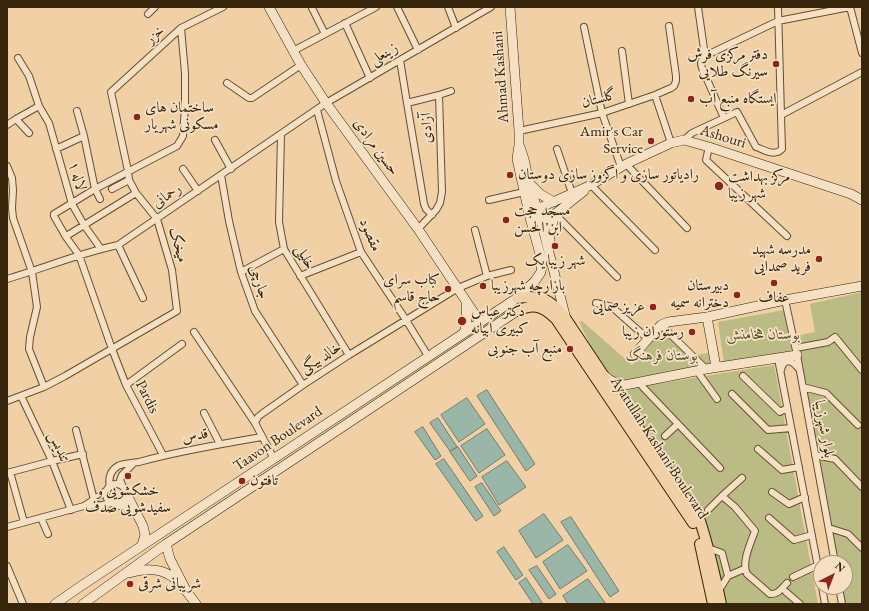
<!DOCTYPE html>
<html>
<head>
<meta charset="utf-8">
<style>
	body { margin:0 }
	#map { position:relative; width:869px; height:611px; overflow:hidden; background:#f0d0a4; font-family:"EB Garamond",serif }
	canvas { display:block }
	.frame { position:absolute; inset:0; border:8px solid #36240b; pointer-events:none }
	.north { position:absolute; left:813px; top:555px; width:40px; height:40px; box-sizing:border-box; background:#f5e0c4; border:1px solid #a9957a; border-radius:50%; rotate:42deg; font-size:11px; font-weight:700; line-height:16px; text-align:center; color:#36240b }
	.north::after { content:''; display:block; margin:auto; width:14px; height:18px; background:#8f2418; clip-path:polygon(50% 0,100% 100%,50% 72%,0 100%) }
</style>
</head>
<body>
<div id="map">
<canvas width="869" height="611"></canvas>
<div class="frame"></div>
<div class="north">N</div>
</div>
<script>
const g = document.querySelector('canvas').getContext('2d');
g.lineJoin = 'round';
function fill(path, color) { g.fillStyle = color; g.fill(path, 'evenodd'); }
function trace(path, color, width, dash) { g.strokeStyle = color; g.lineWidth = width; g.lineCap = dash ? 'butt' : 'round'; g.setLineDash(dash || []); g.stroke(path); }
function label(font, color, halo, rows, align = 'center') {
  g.font = font + ' "EB Garamond",Amiri,serif'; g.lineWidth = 3.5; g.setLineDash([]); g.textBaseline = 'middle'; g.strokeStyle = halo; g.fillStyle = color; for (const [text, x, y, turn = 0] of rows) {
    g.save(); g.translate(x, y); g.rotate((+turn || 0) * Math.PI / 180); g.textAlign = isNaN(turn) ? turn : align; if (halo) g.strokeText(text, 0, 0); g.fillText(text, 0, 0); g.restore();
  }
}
const green = new Path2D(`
	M862 292V604H845L841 587H845V563H836L829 528 796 336 815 332 810 304Z
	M784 310 792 352 724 363 718 322Z
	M582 321 632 365 644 354 641 351 661 330 698 365V368L623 382 608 376 587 346 590 344 579 322Z
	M708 353 711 364 707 365 696 355Z
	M774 365 818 604H725L710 539 625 403 627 391 631 388Z`);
const water = new Path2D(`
	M487 390 535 464 526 471 477 396Z
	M467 398 485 424 459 442 441 415Z
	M438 418 457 447 450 451 430 423Z
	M423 427 441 456 435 460 415 432Z
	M487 429 505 455 479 473 461 446Z
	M458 447 477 476 470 481 450 452Z
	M444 459 483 516 476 521 436 464Z
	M507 461 526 487 499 505 482 477Z
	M482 483 501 511 494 516 475 487Z
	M544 514 563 540 536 558 519 531Z
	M571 517 619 591 610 597 561 522Z
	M568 545 587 571 560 589 543 562Z
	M504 547 523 575 516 580 497 552Z
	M537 566 556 594 549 599 529 570Z
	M526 578 543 604H533L519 583Z
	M588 579 606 604H568L563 596Z`);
const street = new Path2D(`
	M397 7 418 50
	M448 7 456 28
	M698 7 705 56
	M778 7 781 115
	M850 7 862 53
	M312 8 325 34
	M148 14 155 7
	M345 23 370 78
	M584 27 602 113 621 167
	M293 51 376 7
	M622 51 629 104
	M18 58 29 76 39 106 49 123 72 204 84 225 101 249
	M400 60 407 103 439 95 442 192 440 203 436 210 418 229
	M227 83 249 98H252L301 65
	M439 95 451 91
	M655 95 671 143
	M407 103 424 204 426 209 432 215
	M317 110 336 181 361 252 406 320 428 356
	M77 111 84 136 95 189 100 199
	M724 118 702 68C700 62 701 60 705 56L778 21 850 7
	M16 119 29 133
	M7 125 16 119 39 106
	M519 131 602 113 655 95 671 88 674 86 676 81V76L669 26
	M281 135 279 222 284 249 349 355
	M215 140 231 169
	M684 140 692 133 737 112 756 147C765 150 774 157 782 149L781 115 862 72
	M709 147 706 160 787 236
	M56 149 84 136
	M557 149 572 193
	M626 164 687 228
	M7 166 12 178 13 190 12 208 13 218 32 272 37 307 30 337 29 349 44 387
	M183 169 198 191
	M221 175 229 221 241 272 255 311 303 385
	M591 185 655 250
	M112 189 129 180
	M489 200 524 192
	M54 214 95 189 177 146 183 136 185 106V73L181 28
	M555 214 617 277
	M54 216 66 237 79 255 112 349 126 385 163 455
	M475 230 487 276
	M68 235 136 193
	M118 245 143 298
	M241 272 284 249
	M300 276 361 252
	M7 279C44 268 80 253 118 245L326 103 491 7
	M785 300 797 355 835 563
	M596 303 612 307 648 339
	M661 325 706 369
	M194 332 255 423 274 459
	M796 348 828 342 835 337 862 370
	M778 359 821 583
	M781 370C784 356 793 361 799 369
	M697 371 717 399
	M743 376 780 412 787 408
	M638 382 720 468
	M126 385 182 344
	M803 387 826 393 858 425
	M732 394 768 430 791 428
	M21 396 52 461 71 510
	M7 401 44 387 65 376 177 311 172 270 157 219 136 193 129 180 128 171 111 92 181 28 223 7
	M204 413 220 444
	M255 423 258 417 263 413 303 385 349 355 458 288 487 276 511 270
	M76 430 94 500
	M665 436 678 424
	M758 449 782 470 799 467
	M815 455 835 459 862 487
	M10 472 24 522
	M7 473 52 461 83 454
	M106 494a10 10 0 1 1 20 0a10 10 0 1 1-20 0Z
	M110 487C108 478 110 471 118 466 123 463 132 463 139 462 179 451 221 444 262 437
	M123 487 120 480 122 475 134 463
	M772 492 789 504 805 497
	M722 496 742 478
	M86 506 102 505 112 503
	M708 510 722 496 735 507 755 531C751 542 741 563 747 574L770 594C778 595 782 588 787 583
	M41 518 48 534
	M769 518 794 540 812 535
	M7 527 84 506 102 494 108 489
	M829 528 848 534 862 548
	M708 548 722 553 728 576 718 592
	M7 566 23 604
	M728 576 744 569
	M793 577 818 565
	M822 587 825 604
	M839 587 842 604
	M786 592 800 604`);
const secondary = new Path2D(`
	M269 7 301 65 326 103 418 229 480 322
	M520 147 524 159 529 183 541 221 566 319
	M530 184 540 194 554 202
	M530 218 537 209 591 185 626 164 671 143 684 140 709 147 851 194 862 200
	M537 220 541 221 555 214 584 191
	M550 242V233L555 214
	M707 317 716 367
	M464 333 467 323 466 303
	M635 354 648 339 661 325 668 322 707 317 785 300 862 286
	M605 376C611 382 617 384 625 385L706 369 797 355
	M126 493 143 526 145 535 142 545
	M116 504 123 505 134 513
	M166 544 170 559 187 592 196 604
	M129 573C143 569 158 567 171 576 177 580 182 587 187 592
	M55 604 81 586 517 298 535 281 541 272 542 261 530 218 517 159 519 145V131L510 7
	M83 604 166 544 517 311`);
const primary = new Path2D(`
	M517 298C542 294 551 300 566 319L700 521C709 548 715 576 721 604
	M517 311C534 303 543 306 556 319L693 523
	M700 544 713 604`);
const markers = [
	[776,64,4,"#8f2418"],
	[691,99,4,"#8f2418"],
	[137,117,4,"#8f2418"],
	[651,141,4,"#8f2418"],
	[510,175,4,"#8f2418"],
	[719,186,5,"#8f2418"],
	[506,220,4,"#8f2418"],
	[555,246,4,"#8f2418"],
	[819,259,4,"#8f2418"],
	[774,283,4,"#8f2418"],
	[483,286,4,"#8f2418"],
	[448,289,4,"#8f2418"],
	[737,295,4,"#8f2418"],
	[653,307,4,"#8f2418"],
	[462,321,5,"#8f2418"],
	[692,332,4,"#8f2418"],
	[570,349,4,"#8f2418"],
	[128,476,4,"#8f2418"],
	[242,481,4,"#8f2418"],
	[130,584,4,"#8f2418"]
];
const streetNames = [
	["خزر",155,35,-42],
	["زینعلی",384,54,-30],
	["Ahmad Kashani",501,77,-94],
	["گلستان",599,99,-15],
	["آزادی",427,128,-92],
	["Ashouri",723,137,17],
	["حسین مرادی",376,147,54],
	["لاله ۱",77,176,74],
	["رحمانی",167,196,-34],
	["مقصود",370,235,67],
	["میخک",178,245,75],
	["خلیلی",305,257,61],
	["جارچی",259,282,71],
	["خالد بیگی",321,358,-33],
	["Pardis",147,397,63],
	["بلوار شهرزیبا",824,429,80],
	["قدس",195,436,-11],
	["Taavon Boulevard",278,439,-34],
	["تندیس",59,447,66],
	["Ayatullah Kashani Boulevard",659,448,57]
];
const poiNames = [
	["دفتر مرکزی فرش",768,55,"right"],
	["سیرنگ طلایی",768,72,"right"],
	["ایستگاه منبع آب",699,99],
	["ساختمان های",145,108],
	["مسکونی شهریار",145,125],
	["Amir's Car",643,132,"right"],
	["Service",643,149,"right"],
	["رادیاتور سازی و اگزوز سازی دوستان",518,175],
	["مرکز بهداشت",728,177],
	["شهر زیبا",728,194],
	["مسجد حجت",514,211],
	["ابن الحسن",514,228],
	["مدرسه شهید",811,250,"right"],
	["فرید صمدایی",811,267,"right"],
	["شهر زیبا یک",555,261,"center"],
	["کباب سرای",440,280,"right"],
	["حاج قاسم",440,297,"right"],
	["بازارچه شهرزیبا",491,286],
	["دبیرستان",729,286,"right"],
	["دخترانه سمیه",729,303,"right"],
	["عفاف",774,298,"center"],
	["عزیز صمایی",645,307,"right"],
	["دکتر عباس",471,312],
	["کبیری ابیانه",471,329],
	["رستوران زیبا",684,332,"right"],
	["منبع آب جنوبی",562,349,"right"],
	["تافتون",250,481],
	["خشکشویی و",128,491,"center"],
	["سفیدشویی صدف",128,508,"center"],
	["شریبانی شرقی",138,584]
];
const parkNames = [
	["بوستان هخامنش",763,335],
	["بوستان فرهنگ",662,356]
];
fill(green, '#bbbb85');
fill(water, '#9ab6a9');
trace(water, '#727c6a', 1);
trace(street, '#644f31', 8);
trace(secondary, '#36240b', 10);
trace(primary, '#36240b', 12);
trace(street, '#f5e0c4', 6);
trace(secondary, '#f5e0c4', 9);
trace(primary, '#f0d0a4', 10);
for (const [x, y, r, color] of markers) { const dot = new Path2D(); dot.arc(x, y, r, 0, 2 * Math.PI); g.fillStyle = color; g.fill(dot); trace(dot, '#f5e0c4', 1.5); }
label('15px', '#36240b', '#f5e0c4', streetNames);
label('15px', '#36240b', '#f5e0c4', poiNames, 'left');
label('italic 15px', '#574a2a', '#f5e0c4', parkNames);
</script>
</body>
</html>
